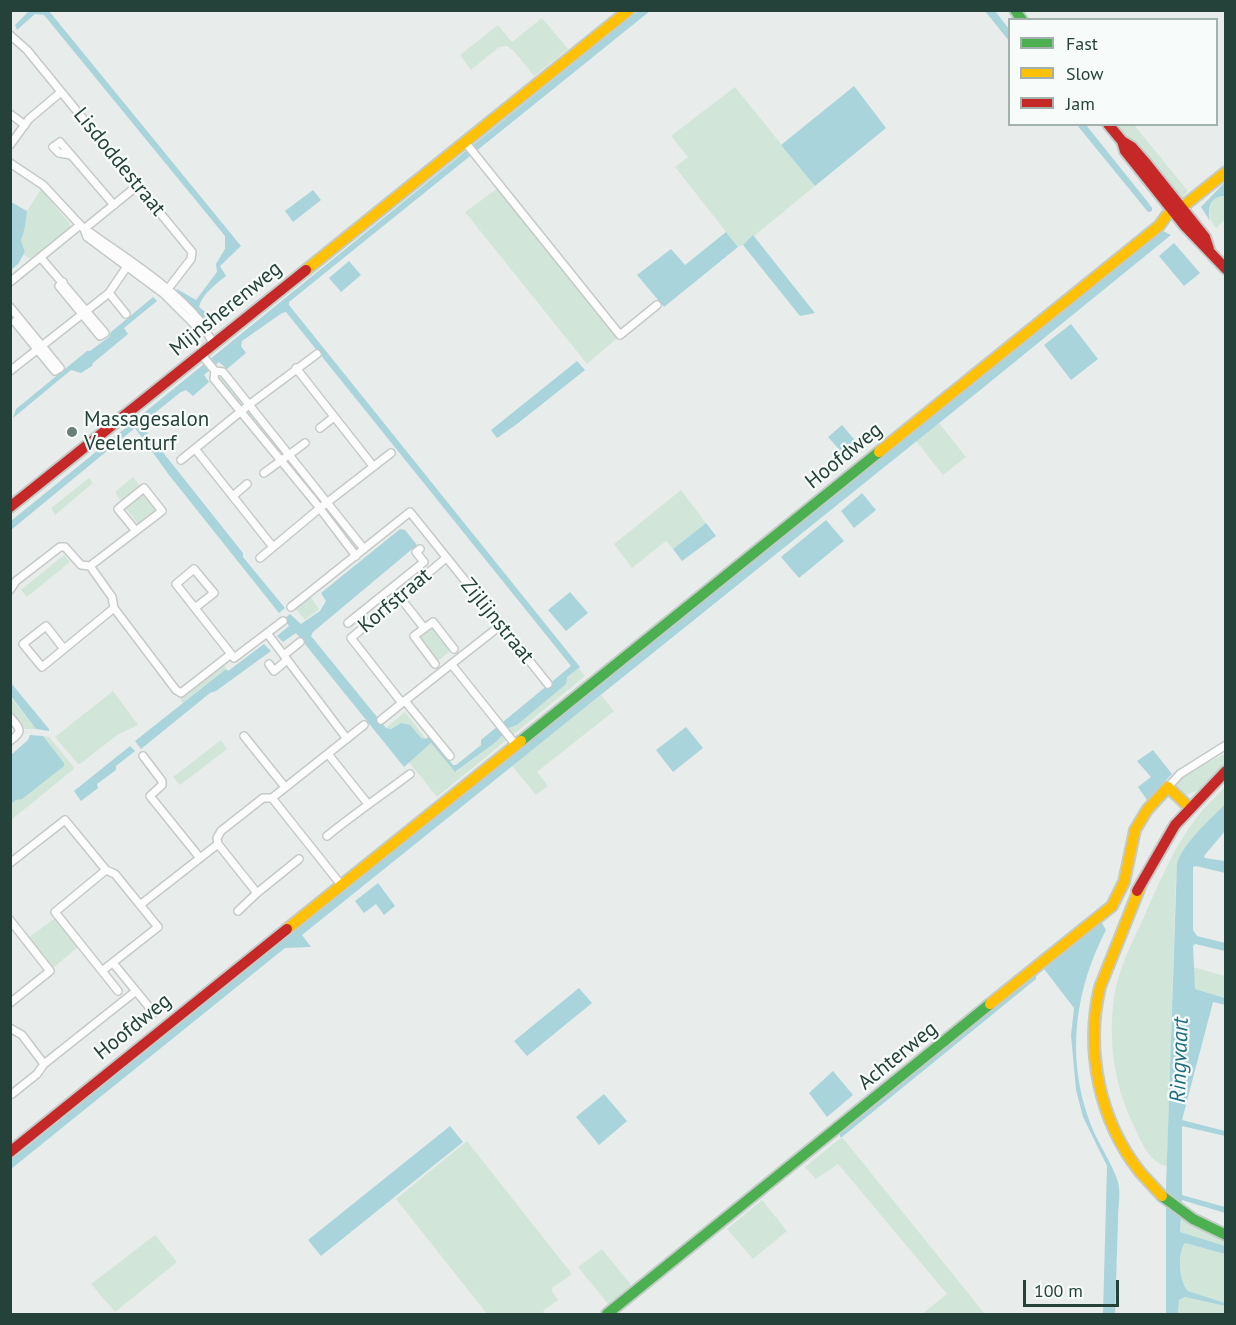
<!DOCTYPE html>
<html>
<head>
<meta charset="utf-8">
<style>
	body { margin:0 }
	#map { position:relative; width:1236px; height:1325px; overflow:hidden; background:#e8edeb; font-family:"PT Sans",sans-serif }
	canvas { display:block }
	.frame { position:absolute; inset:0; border:12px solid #24423a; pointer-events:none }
	.legend { position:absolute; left:1008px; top:18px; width:210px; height:108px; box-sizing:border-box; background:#f7fbf9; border:2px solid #a3b1ad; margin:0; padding:8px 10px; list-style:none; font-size:18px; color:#24423a }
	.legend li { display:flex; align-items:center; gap:12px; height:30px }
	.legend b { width:30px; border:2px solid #a3b1ad }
	.scale { position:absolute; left:1023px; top:1280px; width:96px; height:27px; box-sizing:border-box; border:3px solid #24423a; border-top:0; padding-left:8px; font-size:18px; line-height:21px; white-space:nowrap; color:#24423a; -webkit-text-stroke:4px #f7fbf9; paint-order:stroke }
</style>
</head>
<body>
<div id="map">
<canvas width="1236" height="1325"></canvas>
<div class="frame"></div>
<ul class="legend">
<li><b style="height:8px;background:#4caf50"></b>Fast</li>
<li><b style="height:8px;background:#ffc107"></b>Slow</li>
<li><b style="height:8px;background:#c62828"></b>Jam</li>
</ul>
<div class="scale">100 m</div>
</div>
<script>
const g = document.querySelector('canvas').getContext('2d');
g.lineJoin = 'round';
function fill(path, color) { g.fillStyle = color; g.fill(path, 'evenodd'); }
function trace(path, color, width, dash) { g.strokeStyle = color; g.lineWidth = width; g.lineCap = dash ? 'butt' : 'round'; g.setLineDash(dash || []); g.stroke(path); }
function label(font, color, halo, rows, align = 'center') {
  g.font = font + ' "PT Sans",sans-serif'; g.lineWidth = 4.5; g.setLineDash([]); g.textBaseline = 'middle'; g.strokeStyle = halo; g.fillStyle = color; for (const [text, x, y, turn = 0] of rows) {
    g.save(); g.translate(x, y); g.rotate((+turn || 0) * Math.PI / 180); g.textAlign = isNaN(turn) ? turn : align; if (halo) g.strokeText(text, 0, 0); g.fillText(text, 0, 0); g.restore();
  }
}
const green = new Path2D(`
	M542 18 568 49 534 76 514 51 507 46 499 47 471 70 460 55 498 25 512 42Z
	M735 87 815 186 743 245 738 247 675 167 688 157 671 136Z
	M1117 125H1134L1188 191 1183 196 1186 199 1183 201 1142 152Z
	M498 188 617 338 587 364 465 212Z
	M41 189 70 224 69 229 31 259 24 255 25 252 21 241 25 227 27 211Z
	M1225 196V220L1216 228C1208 218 1206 207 1216 197Z
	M222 374 358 545 354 548 218 377Z
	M939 423 966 457 943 475 916 441Z
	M133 477 140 486 121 501 115 492Z
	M89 478 93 483 55 515 51 508Z
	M681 490 706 523 673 549 666 541 632 568 614 544Z
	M143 494 157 511 139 525 125 507Z
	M64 555 70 562 27 597 21 590Z
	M310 596 319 609 305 620 295 608Z
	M432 626 451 650 438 661 418 637Z
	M224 664 226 669 183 703 181 701V698Z
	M579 668 585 676 437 797 409 762 431 743 456 772 496 742 509 728 517 725 565 684 567 677Z
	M113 691 138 725 117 735 80 764 77 763 55 737Z
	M601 695 614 711 537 772 548 786 536 795 512 766Z
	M10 696 36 729H25L11 712Z
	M405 712 426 739 421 738 400 724 391 729 386 728Z
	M43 736 49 737 73 766 74 769 11 820V804L64 763Z
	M221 740 227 749 180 785 173 777Z
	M1225 754V766L1199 790 1186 795 1181 792 1176 784 1185 774Z
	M1225 787V804L1189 843 1176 879 1167 1166C1148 1163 1140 1138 1132 1122 1114 1085 1108 1039 1114 998 1117 972 1131 945 1142 921 1158 885 1173 848 1197 817 1205 806 1216 797 1225 787Z
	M55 918 78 947 53 968 28 938Z
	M1193 967 1225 976V998L1195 989Z
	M842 1137 985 1314H922L947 1294 838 1164 816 1179 805 1167Z
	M467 1141 572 1274 552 1288V1291L558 1300 543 1311 545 1314H487L396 1199Z
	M762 1200 787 1231 753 1259 727 1229Z
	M1181 1216 1206 1231 1225 1240V1246L1182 1234 1180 1232Z
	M155 1235 177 1262 115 1312 91 1284Z
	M1185 1243 1225 1254V1303L1188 1291C1179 1282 1177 1253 1185 1243Z
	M602 1249 631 1285 608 1304 578 1267Z
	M1185 1297 1225 1306V1314H1178L1179 1300Z`);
const water = new Path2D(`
	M29 11H49L241 246 220 266 226 276C216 284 202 294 199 307L217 321 210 327 176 291 177 289 196 300 217 272 216 264 225 249V236L44 15 35 14 17 30 15 25Z
	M638 11H650L289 302V305L580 667 567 677 566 684 517 725 509 728 496 742 455 772 431 743 404 767 296 633 283 642 277 636 289 626 284 619 290 614 301 624 320 611 326 601 321 593 400 529 405 530 417 545 313 632 311 636 386 728 391 729 401 723 410 725 421 738 426 739 429 736 453 765H456L481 745V740L571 666 286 312 282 313 242 341 241 346 246 353 227 369 219 362 204 375 209 382 193 396 186 390 181 392 142 423V426L243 553V557L285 608 279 613 169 475 135 428 11 530V521Z
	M985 11H995L1009 29V41Z
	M854 86 886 128 815 186 781 145Z
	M1077 125H1086L1147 201 1152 208V211L1148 212Z
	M1225 182V196C1210 196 1207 208 1210 221L1201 207Z
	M313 190 321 200 293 222 285 211Z
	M11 202 27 211 25 227 21 241 25 252 18 264 11 270Z
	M1163 231 1171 235 979 391 302 935 311 947 285 948 11 1169V1160Z
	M726 232 738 247 664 307 637 275 671 249 685 265Z
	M753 235 807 303 815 313 800 316 743 245Z
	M1174 243 1200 273 1184 286 1159 256Z
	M349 261 361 275 341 292 329 278Z
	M153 297 157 301 124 328 128 334 93 363 92 366 81 373 71 370 13 418 16 409 87 351H90L109 337 111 332Z
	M1071 324 1098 359 1071 380 1044 345Z
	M577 361 585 370 517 424 497 438 491 430Z
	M842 425 860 446 846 457 828 437Z
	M862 493 876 510 854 528 841 511Z
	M826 520 844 541 799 578 781 557Z
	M706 523 716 536 682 561 673 549Z
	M570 592 588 613 566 631 548 610Z
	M264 644 271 651 216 691 210 693 141 749 135 741 226 669 228 671Z
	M11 683 49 729V731L36 729 11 696Z
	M686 727 703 748 673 772 656 750Z
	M30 735 43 736 64 763V766L22 799 16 800 11 804V755L28 740Z
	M130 746 135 751 116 766V770L97 784 98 788 81 801 74 791Z
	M1153 750 1172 774 1147 800 1138 787 1151 777 1137 761Z
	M1225 804V831L1204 856 1205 858 1225 861V873L1196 866 1193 867V930L1197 936 1225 943V951L1195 944 1193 946 1195 989 1225 998V1005L1213 1002 1182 1120 1225 1131V1136L1182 1126V1195L1225 1207V1213L1182 1200 1180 1232 1225 1246V1254L1185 1243C1177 1253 1179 1282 1188 1291L1225 1303V1306L1185 1297 1179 1300 1178 1314H1166V1187L1177 863C1186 840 1208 822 1225 804Z
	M378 883 395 906 384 915 376 904 364 913 355 901Z
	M1101 921 1106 930C1075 990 1066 1055 1089 1120 1096 1141 1112 1162 1118 1182 1121 1193 1118 1207 1118 1219 1117 1251 1116 1283 1115 1314H1103L1107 1166 1083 1117 1076 1090 1071 1035 1074 1008 1044 969Z
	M1034 974 1036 976V979L842 1137H840V1134Z
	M579 988 592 1003 527 1056 514 1041Z
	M833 1071 853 1095 827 1117 809 1093Z
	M604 1094 627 1121 599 1145 576 1117Z
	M450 1126 463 1142 321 1256 308 1240Z`);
const street = new Path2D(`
	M10 35 27 50 192 252 191 259 164 294
	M10 114 25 125
	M465 142 620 335 657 305
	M10 145 29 119 61 92
	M71 155 59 153 53 147 60 142 114 205
	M10 163 43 185 84 229 87 237 164 294 197 327 203 330
	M84 229 91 233C127 259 171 286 200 321 205 327 208 336 214 344
	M84 229 137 186
	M41 258 105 333 100 336 59 286 63 282
	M10 282 80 225
	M109 293 126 314
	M10 307 60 368 55 371 15 322 19 318
	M201 354 215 371
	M296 368 373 466
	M10 371 109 293 128 265
	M320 428 334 417
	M196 450 273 547
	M181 460 250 404 317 354
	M264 473 305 443
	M233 496 247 484
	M356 556 315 502 214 379 215 371 223 372 364 549
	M260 558 320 508 391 453
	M90 566 162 511 144 488 118 509 136 531
	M10 590 16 581 60 547H65L81 565 90 566 112 597 114 608 176 690 181 693 231 654 234 658 283 621
	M399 596 424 628
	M291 607 410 512 548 684
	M195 608 214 593 194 569 176 584 231 654
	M348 623 424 562 416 552 420 549
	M267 633 347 739
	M64 649 46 626 23 644 42 667 114 608
	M284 655 300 642
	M269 664 274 671 287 660
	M435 664 414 636 433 622 454 649
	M452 665 515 744
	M405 701 450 756
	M402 703 501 625
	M10 717C20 729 24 731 10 741
	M381 720 402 703 351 638 446 558
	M244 736 285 787
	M328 754 368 804
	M143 756 162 781V785L150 796 200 858
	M1168 787 1180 774 1226 745
	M272 798 342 886
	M327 836C354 814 382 795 410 774
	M218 844 257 893
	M10 863 65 820 106 870 115 874 158 927 102 971
	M106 870 55 912 118 991
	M140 905 218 844 217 838 221 831 263 798H272L364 725
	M238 911 257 893 299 859
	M10 920 50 971 10 1003
	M113 963 154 1013
	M10 1028 22 1035 44 1064
	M12 1094 37 1074 44 1064 136 991`);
const fast = new Path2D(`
	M1015 10 1022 20
	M521 741 879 452
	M1162 1196 1193 1219 1226 1235
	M607 1314 990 1004`);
const slow = new Path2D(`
	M1177 215 1181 208 1226 172
	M306 270 629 10
	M879 452 1159 226 1167 215 1178 209
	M1140 887 1100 987C1085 1050 1099 1120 1140 1172 1147 1180 1155 1188 1162 1196
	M287 929 521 741
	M990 1004 1112 906 1124 882 1135 830 1147 810 1168 787 1190 808`);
const jam = new Path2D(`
	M1108 124 1122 141 1125 151 1184 225 1226 269
	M1122 141 1132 147 1146 163 1205 237 1209 249
	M10 507 306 270
	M1137 891 1175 825 1226 771
	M10 1152 287 929`);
const markers = [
	[72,432,6,"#697e78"]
];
const streetNames = [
	["Lisdoddestraat",119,162,51],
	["Mijnsherenweg",226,309,-39],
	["Hoofdweg",844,456,-39],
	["Korfstraat",395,601,-40],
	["Zijlijnstraat",497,621,51],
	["Hoofdweg",133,1027,-39],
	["Achterweg",898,1056,-39]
];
const poiNames = [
	["Massagesalon",84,420],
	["Veelenturf",84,444]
];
const waterNames = [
	["Ringvaart",1180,1060,-88]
];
fill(green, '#d1e6d8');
fill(water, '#a9d4db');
trace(street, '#c5cac8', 10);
trace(fast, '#c3cbc8', 14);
trace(slow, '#c3cbc8', 14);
trace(jam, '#c3cbc8', 14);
trace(street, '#fcfcfc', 7);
trace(fast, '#4caf50', 10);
trace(slow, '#ffc107', 10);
trace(jam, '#c62828', 10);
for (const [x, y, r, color] of markers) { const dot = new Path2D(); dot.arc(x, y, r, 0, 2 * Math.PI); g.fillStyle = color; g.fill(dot); trace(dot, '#f7fbf9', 2); }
label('21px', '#24423a', '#f7fbf9', streetNames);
label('21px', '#24423a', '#f7fbf9', poiNames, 'left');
label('italic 22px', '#1c6f80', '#f7fbf9', waterNames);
</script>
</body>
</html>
